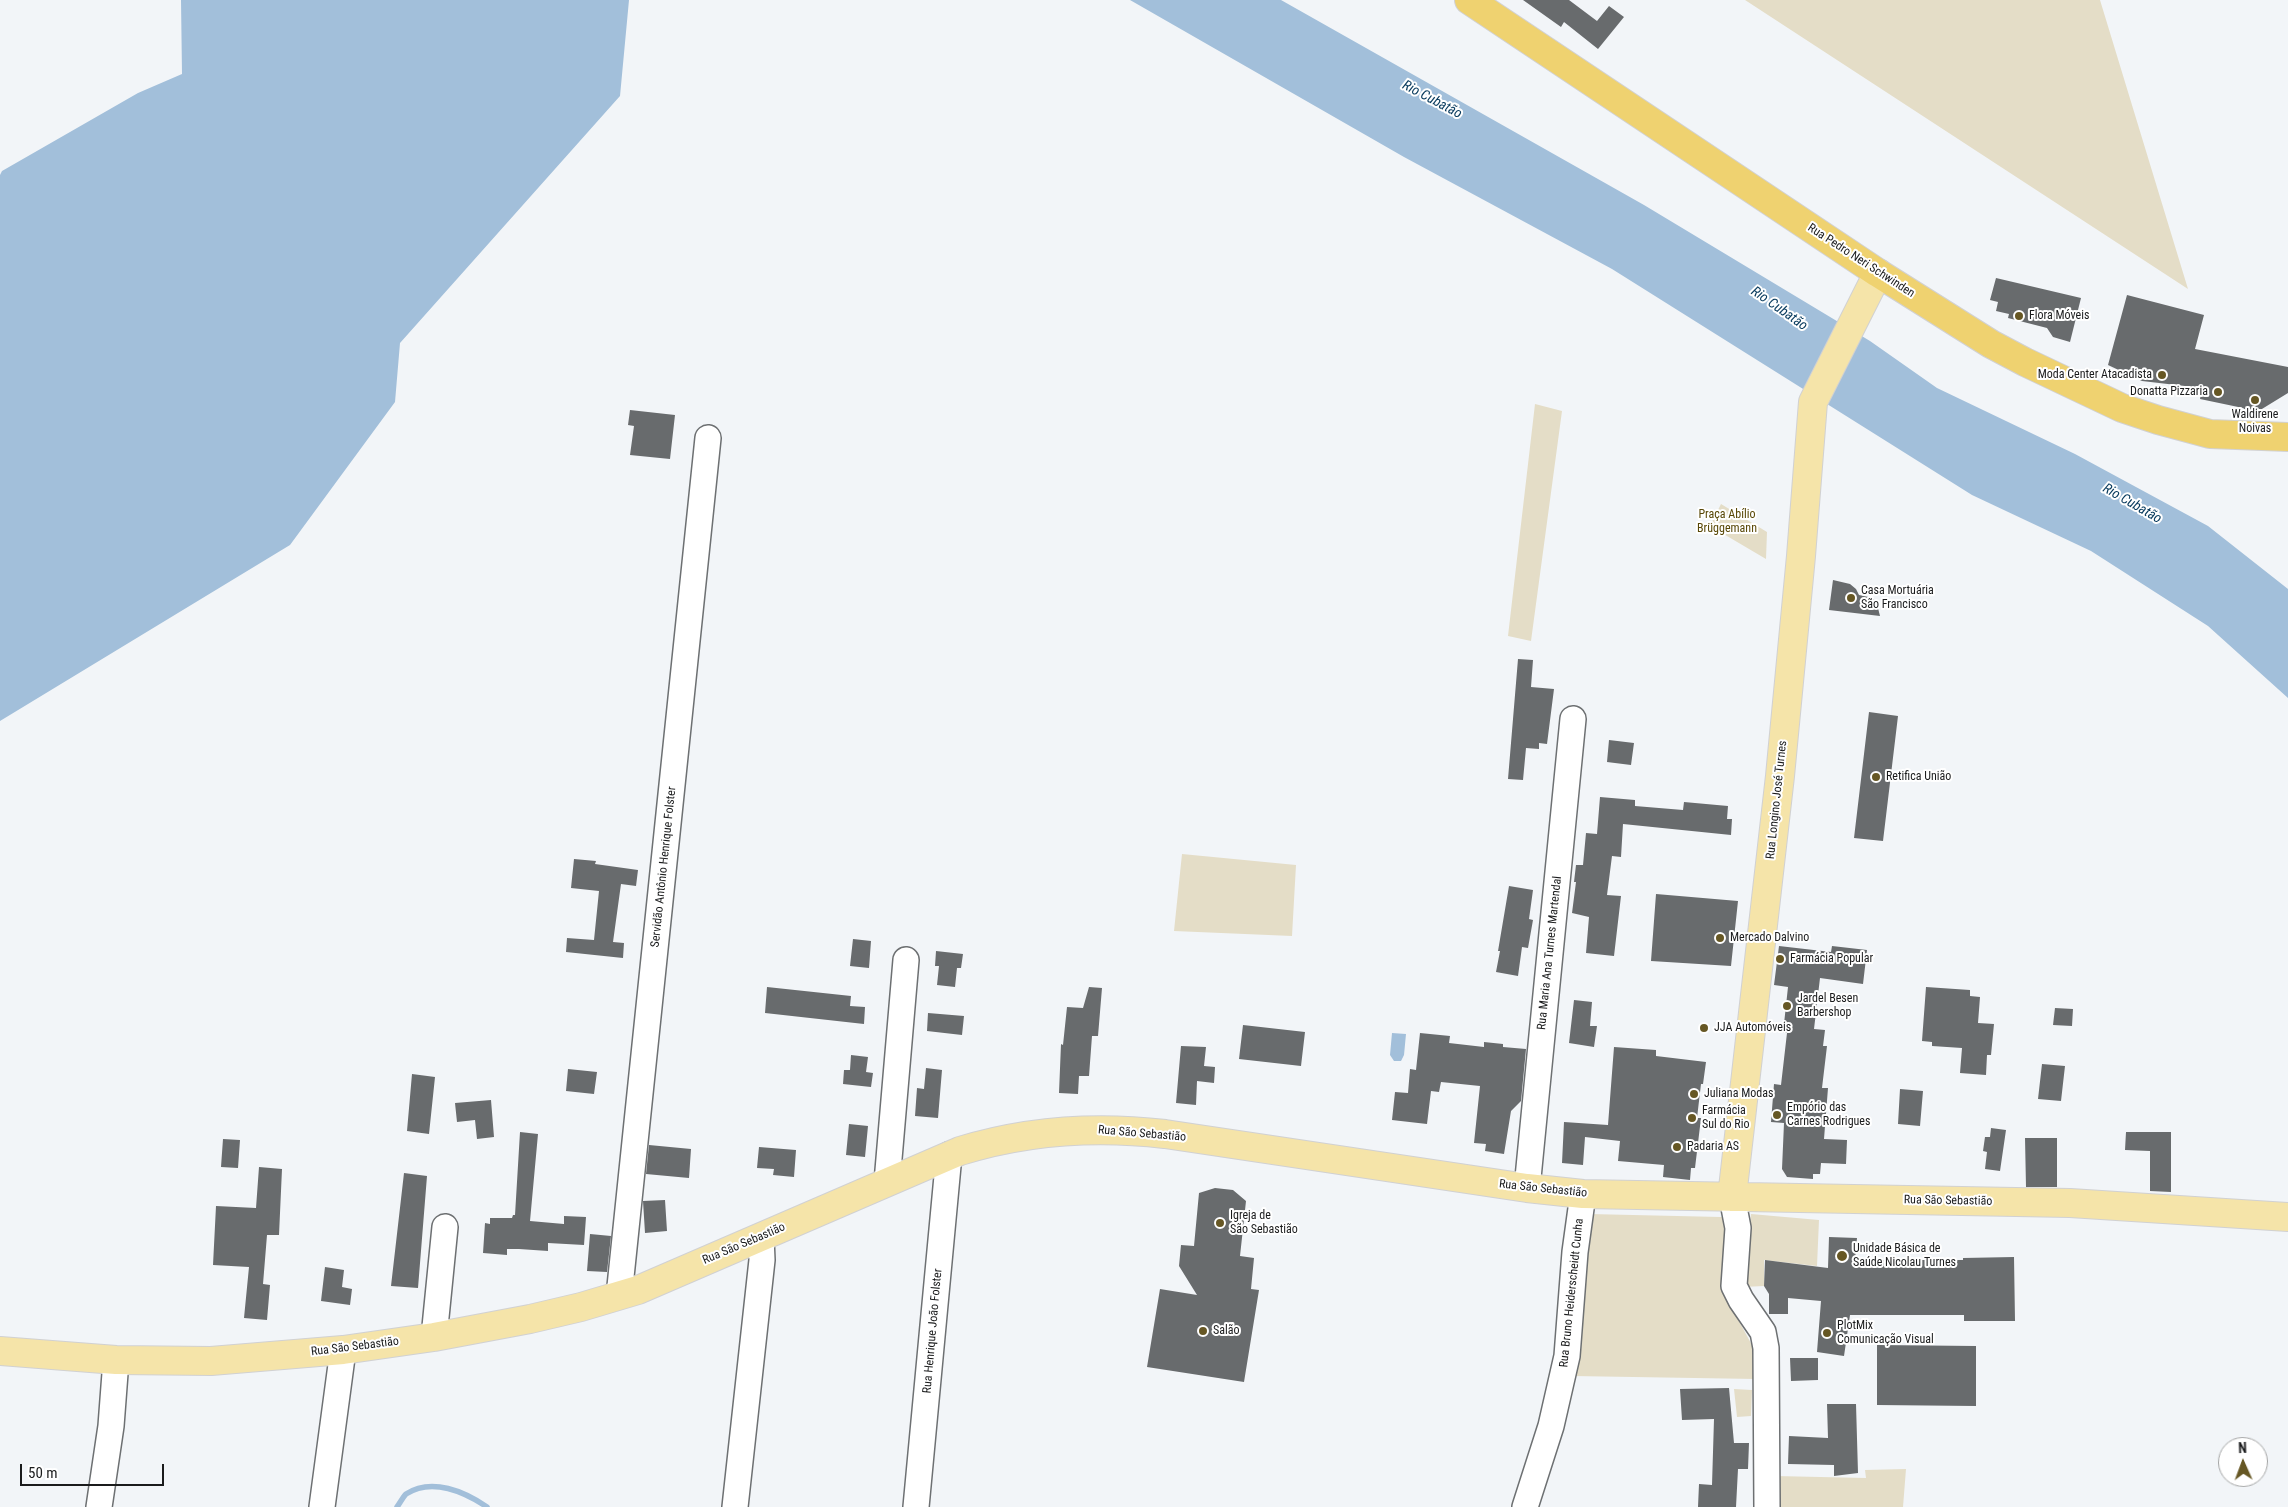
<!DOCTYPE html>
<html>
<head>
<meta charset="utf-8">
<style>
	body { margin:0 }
	#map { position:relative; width:2288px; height:1507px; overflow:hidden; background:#f2f5f8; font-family:"Roboto Condensed",sans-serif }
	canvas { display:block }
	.north { position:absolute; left:2218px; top:1437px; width:50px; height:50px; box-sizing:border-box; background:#fff; border:1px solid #a3a4a4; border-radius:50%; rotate:358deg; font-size:14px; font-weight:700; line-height:20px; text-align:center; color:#1a1b1c }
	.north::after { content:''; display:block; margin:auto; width:18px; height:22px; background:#665724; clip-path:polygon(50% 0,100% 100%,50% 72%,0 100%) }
	.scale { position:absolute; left:20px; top:1464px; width:144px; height:22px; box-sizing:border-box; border:2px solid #1a1b1c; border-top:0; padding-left:6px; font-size:15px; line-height:18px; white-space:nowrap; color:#1a1b1c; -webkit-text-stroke:4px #fff; paint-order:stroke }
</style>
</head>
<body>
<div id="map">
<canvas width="2288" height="1507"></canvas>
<div class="north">N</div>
<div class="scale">50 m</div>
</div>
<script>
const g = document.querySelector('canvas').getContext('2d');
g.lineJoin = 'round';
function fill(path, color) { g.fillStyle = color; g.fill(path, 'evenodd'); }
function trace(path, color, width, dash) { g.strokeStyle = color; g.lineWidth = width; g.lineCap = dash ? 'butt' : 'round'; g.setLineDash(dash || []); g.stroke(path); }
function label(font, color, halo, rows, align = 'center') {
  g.font = font + ' "Roboto Condensed",sans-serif'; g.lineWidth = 4; g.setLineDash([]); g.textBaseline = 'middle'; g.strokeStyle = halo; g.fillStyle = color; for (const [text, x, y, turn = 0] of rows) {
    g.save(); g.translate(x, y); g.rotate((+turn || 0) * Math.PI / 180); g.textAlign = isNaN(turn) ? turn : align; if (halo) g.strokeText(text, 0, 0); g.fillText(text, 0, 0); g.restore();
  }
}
const green = new Path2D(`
	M1745 0H2100L2188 289Z
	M1535 404 1562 411 1531 641 1508 636Z
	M1721 504 1767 532 1766 559 1710 526Z
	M1182 854 1296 865 1292 936 1174 931Z
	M1589 1214 1721 1217 1731 1220 1727 1299 1753 1347 1756 1379 1572 1376Z
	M1751 1214 1819 1220 1817 1266 1764 1260V1286L1743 1287Z
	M1734 1389 1752 1390 1751 1416 1737 1417Z
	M1906 1469 1903 1507H1775V1476L1866 1478 1865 1470Z`);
const water = new Path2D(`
	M181 0H629L620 96 400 343 395 402 290 545 0 721V175L2 171 138 93 182 74Z
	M1130 0H1281L1644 205 1870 341 1937 388 2075 454 2208 526 2288 589V698L2208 626 2091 551 1972 495 1612 269 1404 157Z
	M1392 1033 1406 1034 1404 1055 1401 1061H1394L1390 1055Z`);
const stream = new Path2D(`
	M397 1507C400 1503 403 1497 406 1494 432 1477 465 1492 487 1507`);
const building = new Path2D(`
	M1523 0H1569L1597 21 1609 6 1624 17 1598 49 1564 22 1561 27Z
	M1996 278 2081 298 2070 342 2053 337 2047 328 2008 318 2009 314 1996 311 1998 302 1990 300Z
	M2127 295 2204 315 2195 349 2288 367V393L2257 412 2247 411 2243 408 2200 399 2202 388 2142 381 2108 365Z
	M630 410 675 415 670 459 630 455 634 426 628 425Z
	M1833 580 1850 584 1856 589 1859 595 1873 598 1877 604 1880 616 1829 610Z
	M1518 659 1533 660 1531 687 1554 689 1547 744 1539 743V749L1526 748 1523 780 1508 779Z
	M1869 712 1898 716 1883 841 1854 838Z
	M1609 740 1634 743 1631 765 1607 762Z
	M1600 797 1635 800V806L1683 810 1684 802 1728 806 1727 819H1732L1731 835 1623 824 1621 857 1612 856 1607 895 1621 896 1614 956 1586 953 1589 917 1572 913 1576 882H1574L1576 865H1583L1586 833 1597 834Z
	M574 859 596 861 595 864 638 870 636 886 621 884 613 942 624 943 623 958 566 952 567 938 594 940 599 891 571 888Z
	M1509 886 1533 890 1529 919 1533 920 1528 948 1522 947 1518 976 1496 972 1500 951H1498Z
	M1656 894 1738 901 1731 966 1651 961Z
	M853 939 871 941 869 968 850 966Z
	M1779 946 1831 952 1832 946 1867 950 1863 984 1820 978 1814 1029 1825 1030 1823 1046H1827L1822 1088H1828L1824 1139 1847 1140 1846 1164 1821 1163 1820 1174H1813V1179L1787 1177 1782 1169 1784 1123 1771 1122 1774 1084 1781 1085 1787 1033H1783L1788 987 1774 985Z
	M936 951 963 954 961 968H957L955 987 937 985 939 966H935Z
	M767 987 851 996 850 1006 865 1007 864 1024 765 1013Z
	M1089 987 1102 988 1098 1036H1092L1089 1076H1079L1078 1094 1059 1093 1061 1044 1063 1045 1067 1007 1083 1008Z
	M1926 987 1970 990V996L1980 997 1978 1023 1994 1024 1991 1055H1987L1986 1075 1960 1073 1962 1048 1932 1046V1042L1922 1041Z
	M1574 1000 1592 1002 1590 1026H1597L1594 1047 1569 1043Z
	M2055 1008 2073 1009 2072 1026 2053 1025Z
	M928 1013 964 1016 962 1035 927 1031Z
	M1243 1025 1305 1032 1301 1066 1239 1059Z
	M1420 1033 1450 1036 1449 1043 1484 1047V1042L1503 1044V1047L1526 1049 1521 1101 1511 1111 1504 1154 1485 1151 1486 1144 1474 1143 1480 1086 1441 1082 1439 1092 1431 1091 1427 1124 1392 1120 1395 1092 1408 1093 1410 1069 1416 1070Z
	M1181 1046 1206 1047 1204 1066 1215 1067 1214 1083 1197 1081 1196 1105 1176 1103Z
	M1614 1047 1656 1050V1056L1706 1062 1703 1084H1701L1697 1118H1701L1695 1168H1691L1690 1180 1663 1177 1664 1165 1618 1161 1620 1141 1585 1137 1583 1165 1562 1163 1564 1122 1608 1125Z
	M851 1055 868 1057 866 1072 873 1073 871 1087 843 1084 844 1070H850Z
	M2042 1064 2065 1066 2061 1101 2038 1099Z
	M926 1068 942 1070 938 1118 915 1116 917 1088 924 1089Z
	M568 1069 597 1072 594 1094 566 1091Z
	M412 1074 435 1077 429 1134 407 1131Z
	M1900 1089 1923 1091 1920 1126 1898 1124Z
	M491 1100 494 1137 477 1139 475 1120 457 1122 455 1103Z
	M849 1124 868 1126 865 1157 846 1155Z
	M1991 1128 2006 1130 2000 1171 1985 1169 1987 1152 1983 1151 1985 1137H1990Z
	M520 1132 538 1134 530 1221 564 1224V1216L586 1217 584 1245 548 1243V1251L519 1249H507V1255L483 1253 485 1223 490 1224V1218H512L513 1215H515Z
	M2126 1132H2171V1192L2150 1191V1151L2125 1150Z
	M2025 1138H2057V1187H2026Z
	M223 1139 240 1140 238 1168 221 1167Z
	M649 1145 691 1149 689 1178 646 1174Z
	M759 1147 796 1150 794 1177 773 1175 774 1169 757 1168Z
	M259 1167 282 1169 279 1235H267L263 1284 270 1285 267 1320 244 1318 249 1267 213 1265 216 1206 256 1208Z
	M404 1173 427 1176 418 1288 391 1286Z
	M1215 1188 1233 1190 1246 1201 1240 1256 1254 1258 1251 1289 1259 1290 1244 1382 1147 1367 1160 1289 1197 1295 1179 1266 1181 1245 1194 1246 1199 1193Z
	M665 1200 667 1231 645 1233 643 1201Z
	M590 1234 611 1236 607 1272 587 1271Z
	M1829 1237 1857 1238 1855 1260H1963V1258L2014 1257 2015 1321H1964V1315H1850L1844 1356 1817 1352 1821 1301 1788 1298V1314H1769V1294L1764 1286 1765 1260 1828 1268Z
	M325 1267 344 1270 342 1287 352 1289 350 1305 321 1301Z
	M1877 1345 1976 1346V1406L1877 1405Z
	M1790 1358H1818V1380L1791 1381Z
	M1729 1388 1734 1443H1749L1748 1469H1738L1736 1507H1698L1699 1484 1712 1485 1714 1419 1682 1420 1680 1389Z
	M1827 1404H1856L1858 1473 1834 1476V1465L1788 1464 1789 1436 1828 1438Z`);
const minor = new Path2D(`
	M887 1182 906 960
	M1527 1188 1573 719
	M1732 1197 1738 1228 1734 1286 1741 1300 1763 1332 1766 1348 1767 1507
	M619 1296 708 438
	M434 1337 445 1227
	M99 1507 111 1426 116 1360
	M322 1507 343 1350
	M735 1507 762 1260 761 1237
	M916 1507 949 1155
	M1525 1507 1551 1426 1567 1356 1575 1252 1583 1194`);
const major = new Path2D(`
	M1732 1197 1780 776 1801 556 1813 402 1878 273
	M0 1351 116 1360 211 1361 343 1350 434 1337 530 1319 581 1307 638 1290 960 1151C1028 1130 1096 1126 1165 1134L1527 1188 1583 1194 2070 1203 2288 1217`);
const highway = new Path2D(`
	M1469 0 1878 273 1991 344 2025 362 2122 408 2158 420 2210 434 2288 437`);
const markers = [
	[2019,316,5,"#665724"],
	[2162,375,5,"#665724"],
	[2218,392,5,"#665724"],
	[2255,400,5,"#665724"],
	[1851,598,5,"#665724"],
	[1876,777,5,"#665724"],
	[1720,938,5,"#665724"],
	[1780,959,5,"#665724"],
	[1787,1006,5,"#665724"],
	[1704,1028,5,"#665724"],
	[1694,1094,5,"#665724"],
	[1777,1115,5,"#665724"],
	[1692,1118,5,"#665724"],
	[1677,1147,5,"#665724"],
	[1220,1223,5,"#665724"],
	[1842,1256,6,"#665724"],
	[1203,1331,5,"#665724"],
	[1827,1333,5,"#665724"]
];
const streetNames = [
	["Rua Pedro Neri Schwinden",1861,261,33],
	["Rua Longino José Turnes",1777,800,-84],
	["Servidão Antônio Henrique Folster",664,867,-84],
	["Rua Maria Ana Turnes Martendal",1550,953,-84],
	["Rua São Sebastião",1142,1134,5],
	["Rua São Sebastião",1543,1189,6],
	["Rua São Sebastião",1948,1201,1],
	["Rua São Sebastião",744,1244,-23],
	["Rua Bruno Heiderscheidt Cunha",1572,1293,-84],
	["Rua Henrique João Folster",933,1331,-85],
	["Rua São Sebastião",355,1347,-7]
];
const poiNames = [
	["Flora Móveis",2029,316],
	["Moda Center Atacadista",2152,375,"right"],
	["Donatta Pizzaria",2208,392,"right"],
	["Waldirene",2255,415,"center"],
	["Noivas",2255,429,"center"],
	["Casa Mortuária",1861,591],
	["São Francisco",1861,605],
	["Retifica União",1886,777],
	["Mercado Dalvino",1730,938],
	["Farmácia Popular",1790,959],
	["Jardel Besen",1797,999],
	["Barbershop",1797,1013],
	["JJA Automóveis",1714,1028],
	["Juliana Modas",1704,1094],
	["Empório das",1787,1108],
	["Carnes Rodrigues",1787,1122],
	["Farmácia",1702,1111],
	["Sul do Rio",1702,1125],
	["Padaria AS",1687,1147],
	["Igreja de",1230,1216],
	["São Sebastião",1230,1230],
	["Unidade Básica de",1853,1249],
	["Saúde Nicolau Turnes",1853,1263],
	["PlotMix",1837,1326],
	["Comunicação Visual",1837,1340],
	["Salão",1213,1331]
];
const parkNames = [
	["Praça Abílio",1727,515],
	["Brüggemann",1727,529]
];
const waterNames = [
	["Rio Cubatão",1432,100,28],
	["Rio Cubatão",1779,309,35],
	["Rio Cubatão",2132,504,30]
];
fill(green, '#e4ddc7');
fill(water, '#a2bfda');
trace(stream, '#a2bfda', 5.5);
fill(building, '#686b6d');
trace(minor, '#6d7072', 28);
trace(major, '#d1d1d2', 30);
trace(highway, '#d1d1d2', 30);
trace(minor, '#fff', 25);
trace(major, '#f5e4a9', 28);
trace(highway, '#efd270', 28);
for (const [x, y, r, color] of markers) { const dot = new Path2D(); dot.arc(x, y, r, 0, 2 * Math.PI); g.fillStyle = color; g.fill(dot); trace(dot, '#fff', 2); }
label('12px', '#1a1b1c', '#fff', streetNames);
label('12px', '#1a1b1c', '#fff', poiNames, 'left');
label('12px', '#584706', '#fff', parkNames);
label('italic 14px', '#06395c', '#fff', waterNames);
</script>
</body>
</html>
